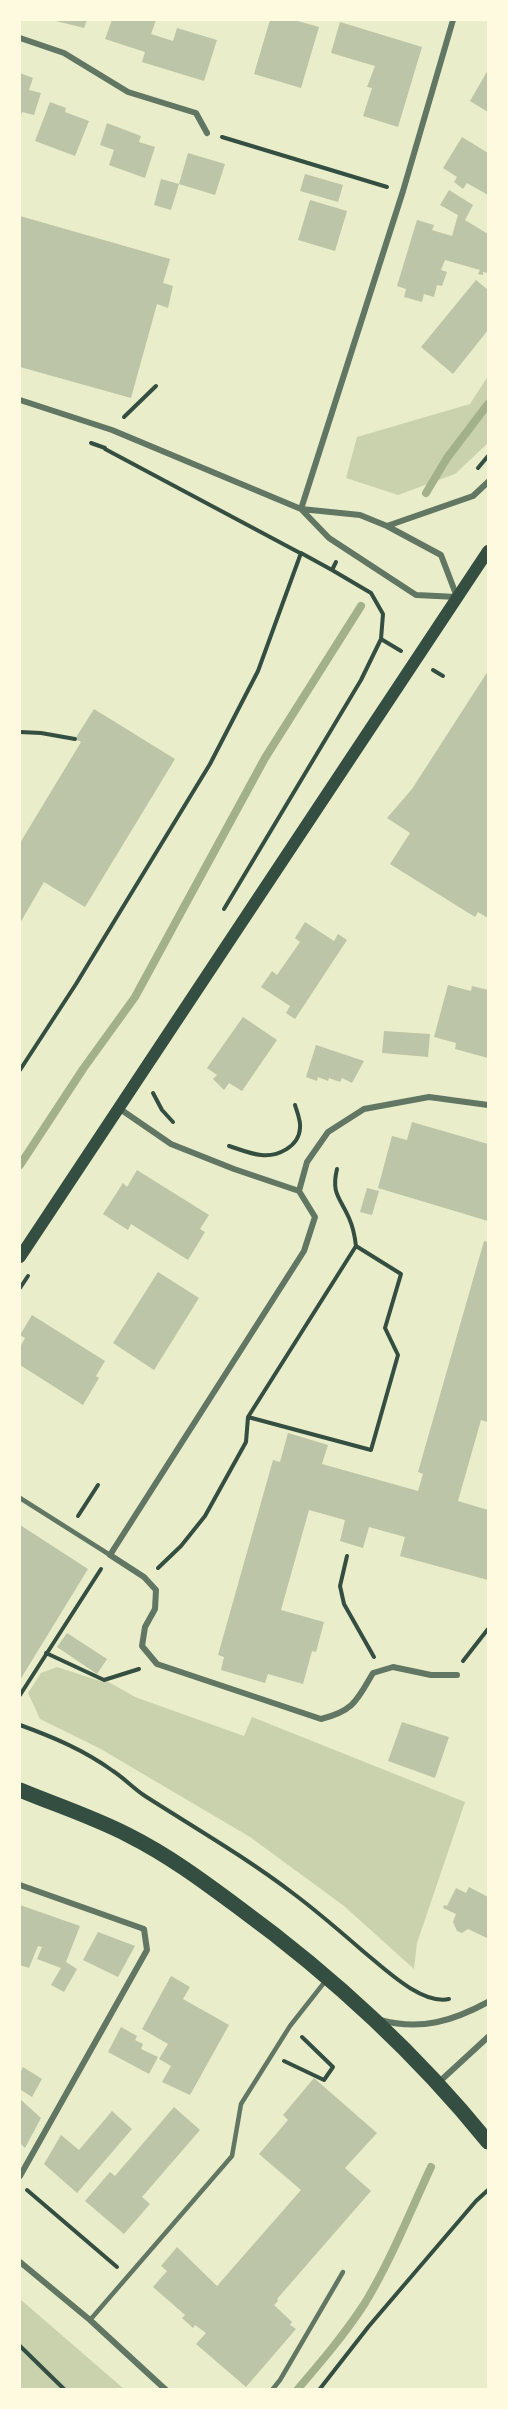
<!DOCTYPE html>
<html>
<head>
<meta charset="utf-8">
<style>
	body { margin:0 }
	#map { position:relative; width:508px; height:2409px; overflow:hidden; background:#e9edc9; font-family:"Libre Baskerville",serif }
	canvas { display:block }
	.frame { position:absolute; inset:0; border:21px solid #fefae0; pointer-events:none }
</style>
</head>
<body>
<div id="map">
<canvas width="508" height="2409"></canvas>
<div class="frame"></div>
</div>
<script>
const g = document.querySelector('canvas').getContext('2d');
g.lineJoin = 'round';
function fill(path, color) { g.fillStyle = color; g.fill(path, 'evenodd'); }
function trace(path, color, width, dash) { g.strokeStyle = color; g.lineWidth = width; g.lineCap = dash ? 'butt' : 'round'; g.setLineDash(dash || []); g.stroke(path); }
const green = new Path2D(`
	M488 376V443L455 474 398 495 346 478 357 437 470 404Z
	M57 1667 103 1682 107 1681 135 1697 244 1736 252 1717 465 1802 417 1943 414 1969 344 1906 250 1837 99 1748 40 1719 28 1693 41 1673Z
	M20 2299 124 2389H20Z`);
const stream = new Path2D(`
	M426 493 447 458 488 404
	M20 1165 83 1069 135 997 265 758 361 606
	M297 2390C321 2362 345 2334 365 2303 391 2260 410 2212 431 2167`);
const building = new Path2D(`
	M52 20H87L84 28Z
	M112 20H156L151 34 173 41 177 28 217 40 204 81 142 62 145 52 105 39Z
	M270 20H294L319 27 301 88 254 74Z
	M340 22 422 47 398 127 363 116 372 88 367 87 375 66 331 53Z
	M488 70V112L470 101Z
	M20 73 33 78 29 90 41 93 34 115 22 112 20 118Z
	M50 102 66 108 65 112 89 121 75 156 35 141Z
	M107 123 141 136 139 142 155 147 145 178 109 165 114 150 100 145Z
	M462 137 488 153V195L467 183 463 189 454 182 457 177 443 168Z
	M188 153 225 164 215 195 179 184Z
	M305 174 343 185 338 202 300 191Z
	M161 179 179 184 171 210 154 205Z
	M449 190 473 205 465 220 488 234V273L483 272V275L478 274 480 270 445 260 441 270 447 272 442 286 437 285 434 297 424 294 422 302 404 297 406 289 397 286 417 220 434 225 432 230 452 236 458 215 440 205Z
	M310 200 347 211 335 251 298 240Z
	M20 216 170 259 163 283 173 286 168 308 157 304 131 398 20 367Z
	M476 280 488 290V330L453 374 421 347Z
	M488 671V918L478 912 475 917 390 864 410 833 387 818 412 789Z
	M94 709 175 759 85 907 44 882 20 923V843L81 742 75 739Z
	M305 922 334 941 338 934 347 940 295 1019 286 1013 290 1006 261 987 272 971 277 975 300 942 295 938Z
	M448 985 471 991 472 986 488 990V1058L455 1049 456 1043 434 1037Z
	M243 1017 277 1040 242 1091 229 1083 224 1090 213 1079 217 1075 207 1068Z
	M384 1031 430 1034 428 1057 382 1053Z
	M316 1045 364 1061 352 1083 342 1078 340 1082 329 1078 328 1081 318 1077 317 1081 306 1077Z
	M412 1122 488 1144V1221L378 1188 392 1136 407 1140Z
	M137 1170 209 1215 200 1229 205 1232 188 1260 131 1224 128 1230 103 1214 123 1183 127 1187Z
	M367 1188 379 1191 372 1215 360 1212Z
	M484 1241 488 1242V1422L481 1420 458 1501 488 1510V1580L400 1556 405 1537 369 1527 363 1548 340 1541 345 1520 309 1510 281 1610 324 1622 316 1652 312 1651 303 1684 268 1674 265 1683 221 1670 224 1657 218 1655 273 1460 280 1462 288 1433 328 1445 322 1464 418 1491 423 1474 418 1472Z
	M158 1272 199 1298 154 1370 113 1343Z
	M32 1315 105 1361 96 1376 99 1378 83 1405 20 1365V1347L25 1338 20 1335Z
	M20 1525 88 1569 20 1680Z
	M67 1633 107 1659 97 1674 57 1647Z
	M402 1722 449 1737 435 1778 388 1761Z
	M469 1887 488 1897 487 1938 468 1929 462 1933 457 1931 453 1922 456 1914 443 1908 444 1905 447 1906 456 1888 466 1893Z
	M20 1905 80 1926 66 1962 77 1969 64 1992 51 1985 61 1968 37 1959 42 1947 38 1946 29 1968 20 1965Z
	M98 1932 135 1946 118 1977 83 1960Z
	M171 1976 190 1987 183 1999 229 2025 190 2095 162 2082 171 2066 159 2059 168 2044 142 2029Z
	M121 2027 137 2036 135 2040 143 2044 141 2049 158 2057 149 2074 108 2052Z
	M23 2067 42 2079 32 2097 21 2090 20 2092V2073Z
	M314 2078 377 2133 345 2168 371 2191 277 2299 278 2301 274 2305 292 2322 290 2325 296 2329 246 2387 196 2344 206 2333 195 2325 193 2328 182 2318 185 2315 153 2287 167 2271 161 2266 177 2247 217 2286 301 2190 259 2154 288 2120 283 2115Z
	M20 2099 41 2118 25 2148 20 2143Z
	M174 2107 200 2130 142 2197 150 2204 124 2234 85 2201 110 2172 115 2176Z
	M112 2111 132 2129 77 2193 44 2164 61 2135 79 2150Z`);
const path = new Path2D(`
	M222 137 387 187
	M124 417 156 386
	M91 443 105 448
	M105 449 300 553
	M478 468 488 456
	M381 639 401 651
	M433 670 443 676
	M20 732 41 733 75 739
	M224 909 361 680 381 639 383 614 371 593 332 570
	M20 1070 76 984 210 764 258 671 301 553 332 570 336 562
	M153 1093 162 1110 173 1122
	M229 1146C239 1149 250 1154 261 1155 277 1157 299 1147 300 1128 301 1121 297 1112 295 1105
	M20 1288 28 1276
	M248 1417 371 1450 398 1355 385 1328 401 1274 356 1246
	M78 1516 98 1485
	M347 1556 340 1586 344 1604 374 1657
	M158 1568 181 1546 205 1516 246 1442 248 1417 356 1246C355 1237 353 1227 349 1218 340 1197 331 1194 337 1169
	M46 1653 104 1680 139 1669
	M463 1661 488 1629
	M20 1695 101 1569
	M20 1725C53 1737 84 1750 113 1771 124 1778 134 1789 145 1796 195 1828 247 1858 294 1894 318 1912 341 1932 364 1952 384 1968 421 2005 449 1999
	M284 2061 324 2080 333 2067 302 2037
	M27 2190 117 2267
	M20 2346 65 2390
	M319 2390 369 2326 476 2201 488 2190`);
const service = new Path2D(`
	M20 1498 110 1555
	M90 2320 232 2156 241 2104 290 2026 327 1979
	M272 2390 280 2380 343 2272`);
const minor = new Path2D(`
	M20 38 64 53 128 92 196 113 207 133
	M20 400 112 430 301 509 360 515 387 526 441 555 457 597 416 595 329 538 301 509
	M301 509 403 191 453 20
	M387 526 473 496 488 482
	M120 1109 171 1144 234 1169 299 1191 315 1217 304 1251 110 1555 144 1577 156 1590 155 1609 145 1627 142 1646 157 1664 321 1719C354 1711 357 1700 373 1673L393 1667 431 1675H457
	M299 1191 307 1162 328 1132 364 1109 429 1097 488 1105
	M20 1885 144 1929 147 1950 20 2176
	M380 2020C421 2031 453 2021 488 2002
	M438 2083 488 2037
	M20 2262 90 2320 166 2390`);
const secondary = new Path2D(`
	M20 1257 488 551`);
const primary = new Path2D(`
	M20 1790C56 1805 93 1817 128 1835 168 1855 203 1881 238 1907 331 1975 416 2053 488 2142`);
fill(green, '#cad2ad');
trace(stream, '#a3b18a', 8);
fill(building, '#bcc5a7');
trace(path, '#344e41', 4);
trace(service, '#617663', 4.5);
trace(minor, '#617663', 6);
trace(secondary, '#344e41', 12);
trace(primary, '#344e41', 15);
</script>
</body>
</html>
